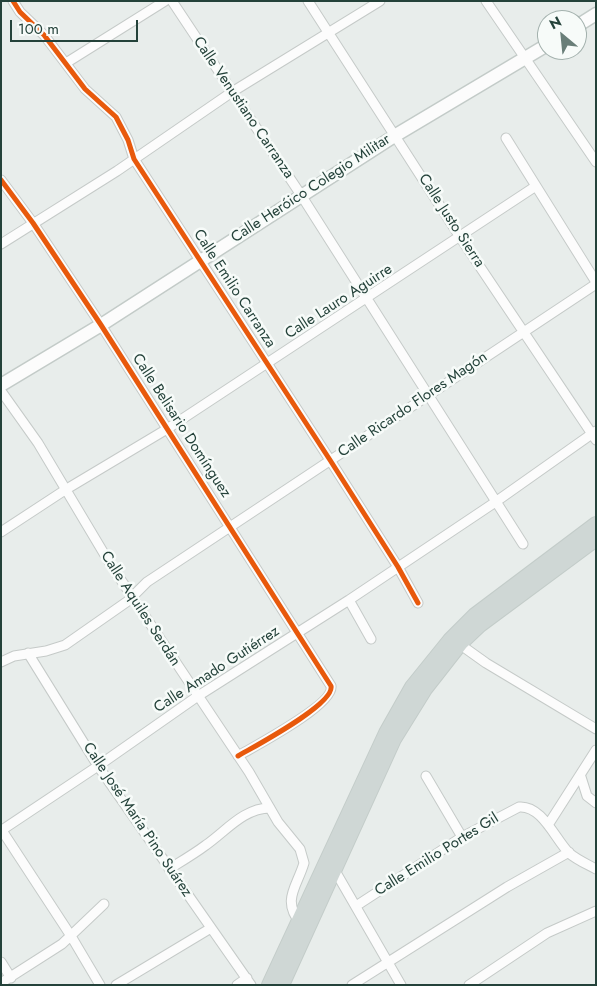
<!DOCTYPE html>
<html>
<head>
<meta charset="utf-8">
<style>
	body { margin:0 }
	#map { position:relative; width:597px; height:986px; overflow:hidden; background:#e8edeb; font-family:Jost,sans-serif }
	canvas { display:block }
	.frame { position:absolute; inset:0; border:2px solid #24423a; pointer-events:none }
	.north { position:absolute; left:537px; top:10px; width:50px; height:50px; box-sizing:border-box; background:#f7fbf9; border:1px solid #a3b1ad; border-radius:50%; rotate:332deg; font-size:14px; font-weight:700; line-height:20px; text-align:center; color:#24423a }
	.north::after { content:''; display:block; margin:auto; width:18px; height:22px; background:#697e78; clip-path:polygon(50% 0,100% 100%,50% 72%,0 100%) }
	.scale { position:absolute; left:10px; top:20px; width:128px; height:22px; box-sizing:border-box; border:2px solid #24423a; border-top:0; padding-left:6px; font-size:15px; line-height:18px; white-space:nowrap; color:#24423a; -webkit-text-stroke:4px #f7fbf9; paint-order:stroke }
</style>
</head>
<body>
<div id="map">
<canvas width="597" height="986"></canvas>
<div class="frame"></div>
<div class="north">N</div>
<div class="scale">100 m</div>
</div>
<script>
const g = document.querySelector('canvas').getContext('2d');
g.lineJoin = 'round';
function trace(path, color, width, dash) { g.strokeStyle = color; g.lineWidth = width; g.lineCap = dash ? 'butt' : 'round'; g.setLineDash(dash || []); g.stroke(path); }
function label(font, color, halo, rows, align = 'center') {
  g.font = font + ' Jost,sans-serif'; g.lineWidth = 5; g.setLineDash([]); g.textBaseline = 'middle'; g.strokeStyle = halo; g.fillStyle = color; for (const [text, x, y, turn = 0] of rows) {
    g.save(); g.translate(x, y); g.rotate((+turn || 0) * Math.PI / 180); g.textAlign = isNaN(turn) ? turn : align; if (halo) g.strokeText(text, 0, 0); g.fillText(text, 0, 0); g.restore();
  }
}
const minor = new Path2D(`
	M13 1 20 12 44 35 85 89 116 117 128 140 134 159 330 460 398 567 418 603
	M172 1 301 195 523 544
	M308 1 460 237 596 440
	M486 1 596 162
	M66 63 165 1
	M506 138 596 282
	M1 180 33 223 101 325 331 686C335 704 255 746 238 756
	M1 244 117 171 232 92 380 1
	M1 391 38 443 109 562 249 772 278 822 300 849 304 863C297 887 281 900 301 924
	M1 532 65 490 167 429 536 186
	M349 600 371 639
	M458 640 465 648 486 663 596 729
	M28 653 98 766 251 985
	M1 662 14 656 46 651 65 645 128 601 147 582 596 284
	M426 776 462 837
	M581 777 587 796 596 803
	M548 825 596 750
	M1 829 71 936 100 985
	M2 830 98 766 198 696 349 600 494 503 596 431
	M169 869C182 861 194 854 206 845 226 831 244 808 270 808
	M334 869 401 985
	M356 906 462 837 519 807C542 805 555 839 569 853 577 860 587 864 596 869
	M1 962 11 978
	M1 983 62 944 104 904
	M116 985 211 928
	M237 985 247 978
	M352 985 507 887 569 852
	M469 985 547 933 596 911`);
const secondary = new Path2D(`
	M577 26 596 14
	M1 385 101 325 396 135 547 45`);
const primary = new Path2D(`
	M269 985 386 733 412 687 450 640 475 615 596 524
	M282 985 394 739 425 689 461 643 480 625 596 539`);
const cycleway = new Path2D(`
	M13 1 20 12 44 35 85 89 116 117 128 140 134 159 330 460 398 567 418 603
	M1 180 33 223 101 325 331 686C335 704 255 746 238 756`);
const streetNames = [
	["Calle Venustiano Carranza",243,108,56],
	["Calle Heróico Colegio Militar",311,189,-33],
	["Calle Justo Sierra",451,221,57],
	["Calle Emilio Carranza",234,289,57],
	["Calle Lauro Aguirre",339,302,-33],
	["Calle Ricardo Flores Magón",413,405,-34],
	["Calle Belisario Domínguez",181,426,57],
	["Calle Aquiles Serdán",140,609,57],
	["Calle Amado Gutiérrez",217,670,-33],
	["Calle José María Pino Suárez",137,820,56],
	["Calle Emilio Portes Gil",437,855,-32]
];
trace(minor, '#c5cac8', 11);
trace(secondary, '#c3cbc8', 15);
trace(primary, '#c3ccc9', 16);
trace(minor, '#fcfcfc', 9);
trace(secondary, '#fcfcfc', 12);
trace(primary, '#cfd7d5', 14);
trace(cycleway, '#e8590c', 5);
label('15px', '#24423a', '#f7fbf9', streetNames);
</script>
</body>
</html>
